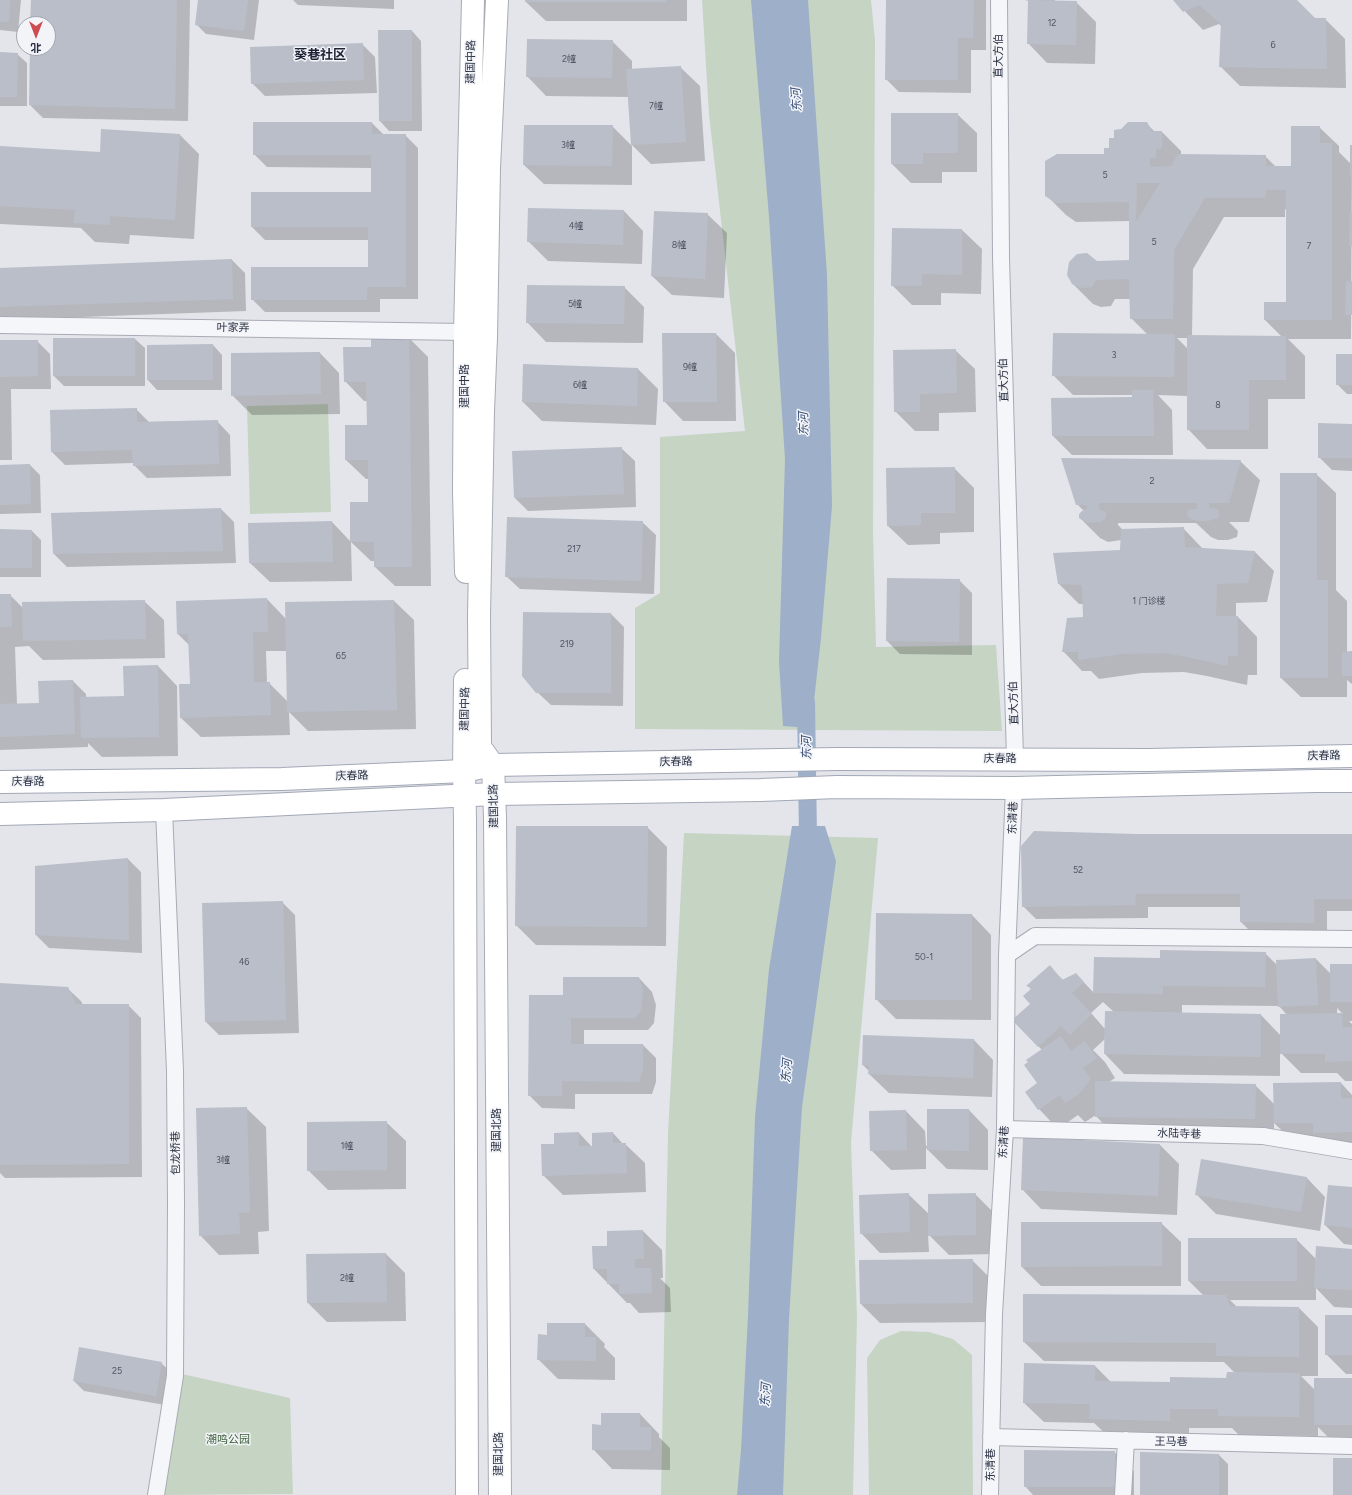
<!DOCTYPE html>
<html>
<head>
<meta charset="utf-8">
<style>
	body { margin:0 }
	#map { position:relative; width:1352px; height:1495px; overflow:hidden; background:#e3e5eb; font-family:Figtree,"Noto Sans SC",sans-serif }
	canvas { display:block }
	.north { position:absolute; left:16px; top:16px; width:40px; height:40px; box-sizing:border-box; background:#f2f4f8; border:1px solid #a2a6b0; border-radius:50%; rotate:180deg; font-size:11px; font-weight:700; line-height:16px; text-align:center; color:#2b3143 }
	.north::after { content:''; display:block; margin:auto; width:14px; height:18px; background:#cd4b51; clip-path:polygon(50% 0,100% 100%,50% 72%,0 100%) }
</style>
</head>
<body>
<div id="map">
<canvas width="1352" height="1495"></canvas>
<div class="north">北</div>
</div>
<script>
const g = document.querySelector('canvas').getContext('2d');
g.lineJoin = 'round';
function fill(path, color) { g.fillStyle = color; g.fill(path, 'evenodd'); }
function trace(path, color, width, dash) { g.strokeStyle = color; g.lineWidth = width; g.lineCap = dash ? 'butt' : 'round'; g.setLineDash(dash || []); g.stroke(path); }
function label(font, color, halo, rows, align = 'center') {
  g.font = font + ' Figtree,"Noto Sans SC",sans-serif'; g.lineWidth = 3; g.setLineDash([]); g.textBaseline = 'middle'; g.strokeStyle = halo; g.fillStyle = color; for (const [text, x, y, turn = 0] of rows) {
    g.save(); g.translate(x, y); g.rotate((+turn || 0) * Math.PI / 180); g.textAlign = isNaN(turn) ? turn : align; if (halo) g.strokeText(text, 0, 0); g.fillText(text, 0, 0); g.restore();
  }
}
const green = new Path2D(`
	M702 0H871L875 40 873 534 876 647 996 645 1002 731 635 729V608L660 593V437L745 431 709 114Z
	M328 404 331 512 250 514 247 406Z
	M684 833 878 838 851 1142 857 1317 853 1495H661L668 1134Z
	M901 1331 929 1332 953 1339 972 1355 973 1495H869L867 1358 880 1340Z
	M182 1374 290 1398 293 1494 164 1495Z`);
const water = new Path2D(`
	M751 0H808L827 275 832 506 821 638 811 728 783 726 779 662 785 459 769 217Z
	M792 826H825L836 861 802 1107 789 1319 783 1495H737L741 1450 748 1316 755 1117 769 969Z`);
const shadow = new Path2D(`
	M0 0H21L18 32 0 30Z
	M32 0H190L188 121 43 118 30 105 31 48H48V24H31Z
	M199 0H259L254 40 206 34 196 24Z
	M293 0H394V9L298 5Z
	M526 0H687V21H546L526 2Z
	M887 0H986V50H971V93L899 92 886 79Z
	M1025 0H1055V2H1076L1096 22 1095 64 1047 63 1028 43 1029 1Z
	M1174 0H1296L1315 19H1325L1345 39 1346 88 1240 86 1220 66 1221 26 1219 24 1203 30Z
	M412 31 421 41 422 131H389L380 121Z
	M612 41 632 61V70L680 67 700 86 705 161 651 164 632 145 629 97 546 96 527 76Z
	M362 44 375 57 377 93 265 96 252 83Z
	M0 53 17 54 27 63V106H0Z
	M957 114 977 133V172H942V183H911L892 164Z
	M254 123H372L384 135H405L418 148V299H380V312H265L252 299 369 268V240H265L252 227 372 193V168L267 167 254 154Z
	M1146 123 1155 132H1162L1181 151V155L1265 156 1276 167H1292L1319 127 1339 146V152L1351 164 1352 146 1351 339H1288L1305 356V399H1268V449H1207L1188 429V396L1158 395 1172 410 1173 455H1072L1053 436 1133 398V395H1073L1053 375 1148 335 1131 318V299H1115L1111 306 1101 307 1093 304 1073 284 1096 262 1130 261V221L1076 222 1066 215 1046 195 1105 155 1115 139ZM1285 209 1287 210V303L1265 320 1282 337 1192 336 1193 269 1224 217H1285ZM1177 338H1188V349Z
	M612 126 632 146V185L544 184 524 165Z
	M180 135 199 154 194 239 130 235 129 244 95 242 81 228 0 224V147L101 153Z
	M624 211 643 231 642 264 548 261 528 241Z
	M707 214 727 233 724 298 672 295 652 276Z
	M893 229 962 230 982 249 981 294 941 293V305H912L892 285Z
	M232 260 245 273 246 311 0 320V269Z
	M624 287 644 307 643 343 546 342 527 322Z
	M716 334 735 353 736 421H683L664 401Z
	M408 337 428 357 431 586H395L375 567V561H371L351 542 369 503V479H366L346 460 368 426 367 401H364L345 381 372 348Z
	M135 339 145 348V386H64L54 376Z
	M0 341H37L50 354 51 389H11L12 460H0Z
	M213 345 222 355V390H157L148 380V346Z
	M955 350 975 369 976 412 939 413V431H915L895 411Z
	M320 353 339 373 340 414 252 415 232 395Z
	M1352 355V394H1347L1337 384Z
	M524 366 638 369 658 389 656 425 542 421 523 402Z
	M136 409 149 422 217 421 230 435 231 476 147 478 134 465V463L65 465 52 452Z
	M1352 425V471L1332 470 1319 457Z
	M621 448 635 461 636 507 528 511 515 498Z
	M1240 461 1260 480 1249 522H1229L1238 531 1237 537 1228 540H1218L1211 537 1196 523H1118V525L1123 530 1183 528 1203 549 1255 552 1274 571 1267 602 1236 603V617H1238L1257 637V675H1248L1247 685 1207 676 1184 672 1142 673 1099 679 1091 671H1082L1063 651 1084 618V604H1079L1059 584 1121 551V540L1108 542 1100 538 1080 518 1084 511 1077 504Z
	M30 465 40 475 41 513 0 514V466Z
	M954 468 974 488V532L940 533V544L908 545 888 526Z
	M1316 474 1336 493V590L1347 601V652H1352V684L1347 680V697H1301L1281 678Z
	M221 509 234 522 236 563 67 567 54 554Z
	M332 522 351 542 352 581 270 582 250 563Z
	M642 522 656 535 654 594 520 589 506 576Z
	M0 530 32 531 41 540V577H0Z
	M959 580 972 593V655L900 654 887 641Z
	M0 595H10L23 608 144 601 164 620 165 658 43 660 29 646 15 647 17 705 40 704 39 682 73 681 86 694V698L125 697 158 666 177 686 178 756 102 757 88 743V747L0 750Z
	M267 599 286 619V603L394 601 414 620 416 729 308 731 289 712 290 735 201 737 181 718 191 685 190 646 178 634ZM266 651H287L288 702 269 683H267Z
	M524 613 611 614 624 627 623 706 551 705 537 692Z
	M647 827 667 847 666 946 536 945 516 925Z
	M1136 835H1352V911H1327V935H1254L1241 922V907H1148V918L1036 919 1023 906Z
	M128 859 141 872 142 953 49 948 36 935V867Z
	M282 902 295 915 299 1033 219 1035 206 1022 203 904Z
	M972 915 991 935V1020L896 1019 876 999Z
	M1265 953 1277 965 1316 959 1331 974 1352 965V1021H1349L1352 1024V1081H1345L1337 1073H1301L1280 1052V1076L1124 1074 1105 1054V1039L1093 1050 1105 1062 1115 1078 1109 1082 1255 1085 1274 1104 1341 1083 1352 1095V1152L1294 1142 1274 1123V1139L1115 1136 1096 1116V1115L1085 1122 1078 1115 1058 1129 1039 1109 1038 1084 1042 1050 1014 1021 1032 1004 1031 989 1028 986 1050 967 1063 980 1076 974 1094 993 1161 959ZM1103 1002 1114 1012 1105 1029 1091 1013ZM1182 1005 1279 1006 1287 1015 1281 1036 1261 1015 1182 1014ZM1337 1008 1343 1014H1337Z
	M639 978 652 992 656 1005 654 1023 648 1030H584V1045H643L656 1058V1082L652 1094H575V1109L542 1108 529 1095 564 996Z
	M0 984 67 988 81 1001 83 1005H128L141 1018 142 1177 5 1178 0 1173Z
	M974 1040 993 1060 992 1097 889 1093 869 1074V1071L863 1065Z
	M246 1108 266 1127 269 1231 258 1232 259 1254 219 1255 200 1235Z
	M969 1110 988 1130V1170L947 1169 926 1148V1169L891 1170 871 1150 906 1111 925 1131 926 1146H928Z
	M386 1122 406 1141V1189L328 1190 308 1170Z
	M579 1133 593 1148 613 1133 623 1144H625L645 1163 646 1192 563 1195 543 1175 555 1145Z
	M1160 1145 1179 1164 1177 1215 1041 1209 1022 1189Z
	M1306 1177 1325 1197 1320 1231 1216 1214 1196 1194Z
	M1352 1188V1245L1344 1244 1325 1225Z
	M908 1194 929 1214 975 1194 995 1214V1254L949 1255 928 1234 929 1252 880 1253 861 1233Z
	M1161 1223 1181 1242V1286H1041L1022 1267Z
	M643 1231 662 1250 663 1278H660L670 1288 671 1312 639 1313 630 1303H627L594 1269 608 1247Z
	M1296 1239 1316 1259 1352 1250V1308L1334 1307 1316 1288V1300H1230L1237 1307 1299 1308 1318 1327V1376H1301L1315 1390 1352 1379V1444H1335L1318 1427V1436L1239 1435 1232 1428H1189V1440L1110 1438 1094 1423 1044 1422 1024 1403 1095 1366 1111 1382 1171 1383 1227 1379 1235 1373 1224 1362 1044 1361 1024 1342 1204 1296 1189 1281Z
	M386 1254 405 1273 406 1321 327 1322 308 1303Z
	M972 1260 992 1280V1322L880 1323 861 1304Z
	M1352 1316V1374H1346L1326 1354Z
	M548 1324H585L605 1344 604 1347 615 1358V1380L558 1379 538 1359 548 1336Z
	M161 1363 171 1372 165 1405 84 1391 74 1381Z
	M640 1414 659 1434V1437L670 1448V1470L612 1469 593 1449 602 1426Z
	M1114 1452 1134 1471V1495H1033L1025 1486Z
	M1219 1455 1228 1464V1495H1141Z`);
const canal = new Path2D(`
	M806 702 808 837 807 851`);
const building = new Path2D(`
	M0 0H10L9 22H0Z
	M31 0H177L175 109 29 105 30 48H48V24H30Z
	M198 0H248L244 31 195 25Z
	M525 0H667V2H525Z
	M886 0H974L973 38H958V80H885Z
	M1028 0 1077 1 1076 45 1027 44Z
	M1173 0H1297L1315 18H1326L1327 69 1219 67 1221 24 1199 5 1183 12Z
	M378 30H412V121H379Z
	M527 39 613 40 612 78 526 77Z
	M363 43 364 80 251 84 250 47Z
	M0 52 18 53 17 97H0Z
	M681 66 686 142 631 145 626 69Z
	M891 113H958V153H923V164H891Z
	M253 122H372V134H406V287H367V300H251V267H368V227H251V192H371V155H253Z
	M1128 122H1147L1152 131H1162V148L1156 149V158H1150V167L1171 166 1178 154 1266 155V166H1291V126H1320V143H1332V320H1264V302H1286V190H1266L1265 198H1205L1174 250 1173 319H1130L1129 279 1096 280 1092 287 1081 288 1072 284 1067 275 1069 262 1077 254 1087 253 1097 261 1129 260V202L1056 203 1045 196V161L1057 154H1104V148H1109V138H1114V130L1121 129ZM1137 183H1160L1136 222Z
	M524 125H613L612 166 523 165Z
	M101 129 180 134 175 220 110 216V225L74 223 75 210 0 206V146L100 152Z
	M1350 145H1352V176H1350Z
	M528 208 624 210 623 245 527 242Z
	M654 211 708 213 705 279 651 276Z
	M1350 212H1352V246H1349Z
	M892 228 962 229V275L922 274V286H891Z
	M232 259 233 299 0 307V268Z
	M1346 281H1352V315H1345Z
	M527 285 625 286 624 324 526 323Z
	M662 333H716L717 402H663Z
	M1053 333 1175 334 1174 377 1052 376Z
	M1187 335 1286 336V380H1249V430H1187Z
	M409 336 412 567H374V542H350V502H368V460H345V425H367L366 382H344L343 347H371V337Z
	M53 338H135V376H53Z
	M0 340H38V376L0 377Z
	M213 344V380H147V345Z
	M956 349 957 393 920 394V412H894L893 350Z
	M320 352 321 394 231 396V353Z
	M1336 354H1352V385H1336Z
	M523 364 638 368 637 406 522 402Z
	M1132 390H1153L1154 436H1052L1051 398 1132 397Z
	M137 408V422L218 420 219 464 133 466 132 450 51 452 50 410Z
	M1318 423 1352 424V458H1318Z
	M622 447 624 494 514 498 512 451Z
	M1061 458 1154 459 1241 460 1229 503H1209V508H1214L1219 511 1218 518 1208 521H1197L1190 518 1187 514 1189 509H1197V503H1099V509L1106 512V518L1100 522 1088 523 1079 518V514L1082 511 1087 509V505H1076Z
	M30 464 31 504 0 505V465Z
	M955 467V513H921V525L887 526 886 468Z
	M1280 473H1317V580H1328V678H1280Z
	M221 508 223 551 53 554 51 513Z
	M507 517 643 521 641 581 505 577Z
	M332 521 333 562 249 563 248 523Z
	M1184 527 1185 547 1255 551 1248 583 1217 584 1216 616H1238V656H1228V666L1187 657 1164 653 1122 654 1078 660V652H1062L1067 618 1083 617 1082 585 1058 584 1053 553 1120 550 1121 529Z
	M0 529 32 530V568H0Z
	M887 578 960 579 959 642 886 641Z
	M0 594H11L12 627H0Z
	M267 598 268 632H253L254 682H270L271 715 180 718 179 684H190L188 634H177L176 601Z
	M145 600 146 639 23 641 22 602Z
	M394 600 397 710 287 712 285 602Z
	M523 612 611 613V693H536L522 676Z
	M1352 651V676H1342V652Z
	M158 665 159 737 81 738 80 697 124 696 123 666Z
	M73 680 75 734 0 737V704L39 703 38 681Z
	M516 826H648L647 927 515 926Z
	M1034 831 1136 834H1352V899H1314V923L1240 922V894H1136L1135 905 1022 907 1021 846Z
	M128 858 129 940 35 935V866Z
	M283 901 286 1020 205 1022 202 903Z
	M876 913 972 914V1000H875Z
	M1160 950 1266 952 1265 987 1163 986V994L1093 993 1094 957 1160 958Z
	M1316 958 1318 1005 1278 1007 1276 960Z
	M1330 964H1352V1002H1330Z
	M1050 965 1062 980 1076 973 1084 982 1072 993 1092 1014 1070 1035 1061 1026 1038 1047 1012 1020 1030 1004 1023 996 1032 988 1026 986Z
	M563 977H639L643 991 641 1010 635 1018H571V1044H643V1069L639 1082 562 1081V1096H528L529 995H563Z
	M0 983 68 987 76 1004H129V1164L0 1165Z
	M1105 1011 1261 1014V1057L1104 1054Z
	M1342 1013 1343 1027H1352V1061L1325 1062V1054H1280V1014Z
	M863 1035 974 1039 973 1078 868 1074 869 1066 862 1065Z
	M1061 1036 1071 1051 1085 1041 1097 1058 1083 1068 1091 1079 1080 1093 1065 1103 1060 1095 1038 1110 1025 1092 1037 1083 1024 1065 1028 1062 1026 1060Z
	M1095 1081 1256 1084 1255 1119 1095 1117Z
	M1341 1082V1098H1352V1132L1313 1133V1123H1274L1273 1083Z
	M247 1107 250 1212 239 1213 240 1234 199 1236 196 1108Z
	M927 1109H969V1151L927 1150Z
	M906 1110 907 1150 870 1151 869 1111Z
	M387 1121V1170L307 1171V1122Z
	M579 1132V1146H592V1133L613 1132V1143H626L627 1173 542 1176 541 1144H554V1133Z
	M1023 1137 1160 1144 1158 1196 1021 1190Z
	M1201 1159 1307 1177 1301 1212 1195 1195Z
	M1328 1185 1352 1187V1228L1324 1225Z
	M909 1193 910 1232 860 1234 859 1195Z
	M976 1193V1235L928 1236V1194Z
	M1021 1222H1162V1266L1021 1267Z
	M643 1230 644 1259H635V1268H651L652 1293 619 1294V1284H607V1269H593L592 1246H607V1231Z
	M1188 1238H1297V1281H1188Z
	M1316 1246 1352 1249V1290L1314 1288Z
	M386 1253 387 1302 307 1303 306 1254Z
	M973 1259V1303L860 1304 859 1260Z
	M1023 1294 1226 1295 1230 1306 1299 1307V1357L1216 1356V1343L1023 1342Z
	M1325 1315H1352V1355H1325Z
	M547 1323H585V1337H596V1361L537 1360 538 1334 547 1335Z
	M79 1347 162 1362 156 1396 73 1381Z
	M1024 1363 1095 1365V1381L1170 1382V1377L1226 1378 1227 1372 1300 1373 1299 1417 1218 1416V1409H1170V1421L1089 1419 1090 1404 1023 1403Z
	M1314 1378H1352V1425H1314Z
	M601 1413H640V1427H651V1450H592V1424L601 1425Z
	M1024 1450 1115 1451V1487H1024Z
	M1140 1452 1219 1454V1495H1140Z
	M1333 1458H1352V1495H1333Z`);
const street = new Path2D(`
	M999 0 1001 257 1015 759
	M0 325 465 332
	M1007 955 1035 936 1352 939
	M1005 1129 1263 1136 1352 1151
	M991 1437 1352 1446
	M156 1495 175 1376 176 1203 175 1071 164 810
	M990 1495 994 1314 1005 1129 1007 955 1014 788
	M1123 1495 1126 1440`);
const secondary = new Path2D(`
	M497 0 489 168 486 337 483 411 479 616 480 747 493 765 495 817 500 1495
	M466 572 464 492 465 332 473 0
	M465 680 464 771 465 820 467 1495`);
const primary = new Path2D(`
	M0 782 282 779 464 771 493 765 838 759 1148 760 1352 756
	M0 814 164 810 494 794 761 790 837 787 1014 788 1316 781H1352`);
const numberNames = [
	["12",1052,23],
	["6",1273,45],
	["2幢",569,59],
	["7幢",656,106],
	["3幢",568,145],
	["5",1105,175],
	["4幢",576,226],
	["5",1154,242],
	["8幢",679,245],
	["7",1309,246],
	["5幢",575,304],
	["3",1114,355],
	["9幢",690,367],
	["6幢",580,385],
	["8",1218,405],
	["2",1152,481],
	["217",574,549],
	["1 门诊楼",1149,601],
	["219",567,644],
	["65",341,656],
	["52",1078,870],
	["50-1",924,957],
	["46",244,962],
	["1幢",347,1146],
	["3幢",223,1160],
	["2幢",347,1278],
	["25",117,1371]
];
const streetNames = [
	["直大方伯",999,56,-90],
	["建国中路",471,62,-89],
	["叶家弄",233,328,1],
	["直大方伯",1004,380,-92],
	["建国中路",465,386,-90],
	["直大方伯",1014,703,-92],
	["建国中路",465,709,-89],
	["庆春路",1324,756,-1],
	["庆春路",1000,759],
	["庆春路",676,762,-1],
	["庆春路",352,776,-2],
	["庆春路",28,782],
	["建国北路",494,806,-91],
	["东清巷",1013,818,-88],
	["建国北路",497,1130,-90],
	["水陆寺巷",1179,1134,2],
	["东清巷",1004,1142,-87],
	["包龙桥巷",176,1153,-91],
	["王马巷",1171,1442,1],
	["建国北路",499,1454,-90],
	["东清巷",991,1465,-90]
];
const parkNames = [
	["潮鸣公园",228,1440]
];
const waterNames = [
	["东河",797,100,-94],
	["东河",804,424,-91],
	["东河",807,748,-91],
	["东河",787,1071,-85],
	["东河",766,1395,-87]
];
const quarterNames = [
	["葵巷社区",320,55]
];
fill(green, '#c6d4c4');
fill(water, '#9eafca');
fill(shadow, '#0003');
trace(canal, '#9eafca', 18);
fill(building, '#babec8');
trace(street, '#a8abb5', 18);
trace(secondary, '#a8abb5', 24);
trace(primary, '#a2a8b6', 24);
trace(street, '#f5f6f9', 16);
trace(secondary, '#fff', 22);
trace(primary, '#fff', 22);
label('9px', '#4f5464', null, numberNames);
label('11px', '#2b3143', '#f2f4f8', streetNames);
label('11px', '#3b5e38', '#f2f4f8', parkNames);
label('italic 12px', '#354c76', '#f2f4f8', waterNames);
label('bold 13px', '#1d2234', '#f2f4f8', quarterNames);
</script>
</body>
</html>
